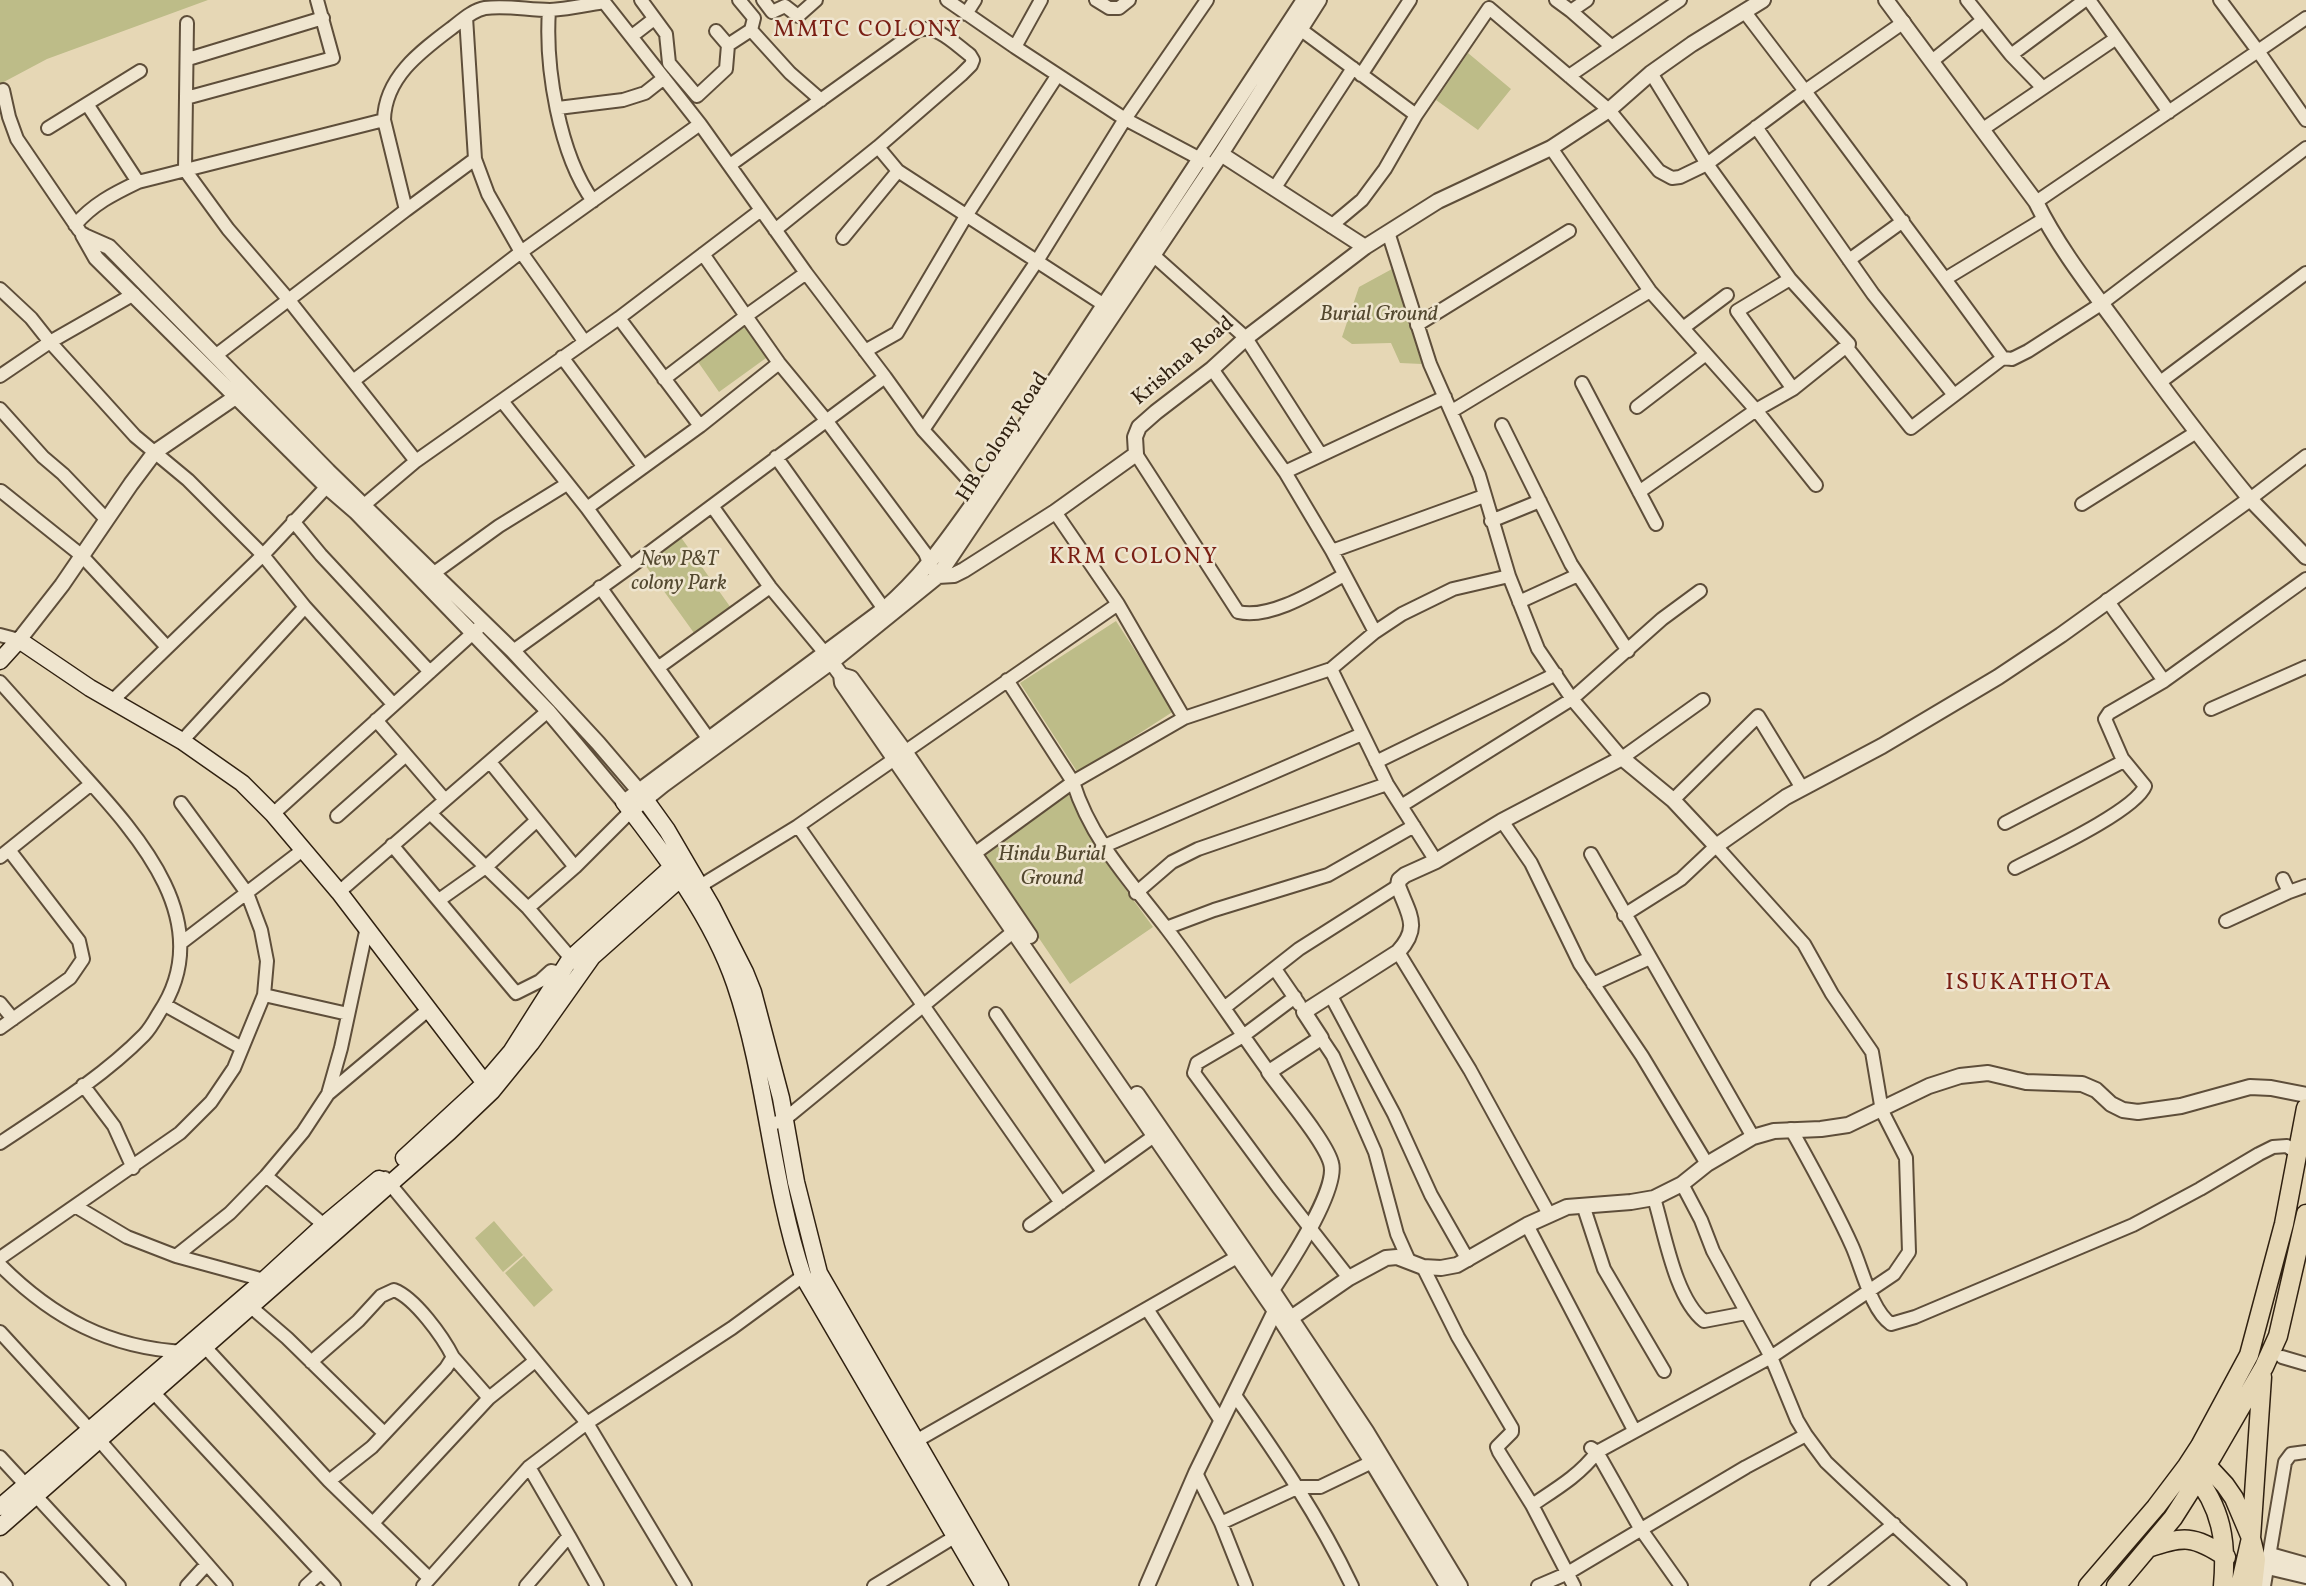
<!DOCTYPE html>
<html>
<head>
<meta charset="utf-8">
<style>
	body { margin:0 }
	canvas { display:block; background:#e6d7b5 }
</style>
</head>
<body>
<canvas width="2306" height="1586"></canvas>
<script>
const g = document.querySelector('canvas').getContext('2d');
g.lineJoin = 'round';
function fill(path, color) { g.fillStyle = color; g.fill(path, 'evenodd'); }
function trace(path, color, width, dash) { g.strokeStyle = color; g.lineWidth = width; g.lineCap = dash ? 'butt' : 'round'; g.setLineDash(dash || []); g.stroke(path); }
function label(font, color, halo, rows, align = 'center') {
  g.font = font + ' Vollkorn,serif'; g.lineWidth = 5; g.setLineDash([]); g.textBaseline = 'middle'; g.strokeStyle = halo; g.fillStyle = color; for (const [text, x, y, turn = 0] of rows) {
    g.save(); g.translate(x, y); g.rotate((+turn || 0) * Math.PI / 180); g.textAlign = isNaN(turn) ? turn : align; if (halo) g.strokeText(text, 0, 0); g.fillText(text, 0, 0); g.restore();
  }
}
const green = new Path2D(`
	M0 0H208L47 59 0 84Z
	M1468 53 1511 89 1478 130 1436 100Z
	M1392 269 1422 364 1400 363 1391 343 1352 344 1342 337 1359 287Z
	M750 319 773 353 719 392 696 359Z
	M680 536 731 608 717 621 694 633 643 562Z
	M1116 621 1174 711 1078 773 1020 683Z
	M1067 792 1105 861 1153 927 1070 984 984 857Z
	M494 1221 523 1255 503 1272 475 1238Z
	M524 1256 553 1290 534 1307 505 1273Z`);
const minor = new Path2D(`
	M641 0 666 34 669 63 697 96 726 69 728 45
	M763 0 772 12 785 6 798 16 816 0
	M947 0 1015 47 1125 119 1208 163
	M1096 0 1109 8H1119L1129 0
	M1556 0 1571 11 1587 0
	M1967 0 1983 20
	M2089 0 2169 112
	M549 10C545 67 559 154 593 201
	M1571 11 1611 46
	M1744 11 1805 91 1904 22
	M966 14 975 0
	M2306 18 2258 51 2306 120
	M187 23 185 170 228 229 288 299 416 461
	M1300 29 1416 115
	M751 30 790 73 821 100
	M716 31 728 45 751 30 754 18 739 0
	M632 36 654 19
	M1015 47 1041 0
	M2011 55 2043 88
	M188 59 323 18
	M1932 61 1983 20 2011 55 2085 0
	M1361 75 1410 0
	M1569 76 1680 0
	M3 90 9 117 17 139 79 230
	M186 98 333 58 317 0
	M87 104 138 182
	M558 108 623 100 645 93 664 78
	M1756 127 1873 294 1954 395
	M48 128 140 71
	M1983 129 2115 39
	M878 147 898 171
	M1551 148 1650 291 1756 410 1793 389 1849 344 1790 279 1707 164 1651 73
	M730 165 918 30C937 24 955 44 970 55L973 60 971 65 961 75 878 147 775 230
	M1274 189 1353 68
	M2036 202 2258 51 2220 0
	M406 210 475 159 466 17
	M2044 219 1945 279 2003 358 2012 359 2028 351 2101 304 2306 148
	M75 225C93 204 113 194 138 182L384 120C385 77 421 51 453 27 462 20 473 10 485 8 507 5 528 10 550 10 568 9 586 5 604 2L700 124 806 273 885 377 923 430 985 498
	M1331 226 1362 200 1385 169 1416 115 1489 8 1609 110 1659 171 1672 178 1680 177 1707 164 1805 91 1945 279
	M1388 232 1430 364 1479 475 1509 576 1538 649 1572 699 1622 758 1703 700
	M843 238 898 171 1112 310
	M1152 254 1246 338 1321 455
	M1849 260 1903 221
	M806 273 746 316 779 363 826 420 925 553 930 565
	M1790 279 1737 311 1793 389
	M0 289 31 318 50 342 135 436 188 480 263 555 305 607 393 704
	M619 318 700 426
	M1417 325 1569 231
	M1683 328 1727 295
	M584 341 521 252 700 124
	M1849 344 1848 349 1911 428 2003 358
	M865 351 897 333 966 216 1057 76
	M215 356 406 210 384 120
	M562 357 643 466
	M1212 369 1285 472 1332 551 1375 632
	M0 376 50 342 134 294
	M664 379 746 316 703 254
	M353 381 521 252 488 194 475 159
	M1582 383 1656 524
	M2159 383 2306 273
	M502 401 587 508 630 567
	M1637 407 1706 354
	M0 409 43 457 63 474 106 519
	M1452 411 1650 291
	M1502 425 1571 564 1628 651
	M923 430 1037 261 1125 119 1207 0
	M1136 454 1238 612C1270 620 1317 590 1344 575
	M776 457 884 609
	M1285 472 1445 397
	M1 491 81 555 166 646
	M1639 492 1756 410 1816 485
	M2250 499 2306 456
	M2082 504 2195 433
	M712 506 770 587 824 652
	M587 508 700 426 779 363
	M357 511 416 461 619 318 761 210
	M1055 512 1118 604
	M293 521 321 555 430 672
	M1491 521 1540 501
	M1332 551 1484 496
	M434 573 499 526 567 484
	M600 587 708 738
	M2107 600 2164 681 2306 579
	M1519 602 1578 575
	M0 635 19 640
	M513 651 630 567 885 377
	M659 667 770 587
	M1331 669 1387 784 1436 861
	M1007 680 1073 782C1091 840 1131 882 1167 929 1203 976 1235 1025 1269 1072
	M0 682C26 711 52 740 78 769 137 834 220 923 159 1013 155 1020 150 1029 144 1035 104 1076 48 1111 0 1143
	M112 701 263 555 332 481
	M2211 709 2306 667
	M1184 718 1331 669 1375 632 1402 614 1453 589 1509 576
	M376 720 445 800
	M182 741 305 607
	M490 762 575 867
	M1376 762 1556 674
	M1673 800 1758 716 1802 788
	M1401 806 1572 699 1662 619 1700 591
	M430 813 528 908 575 963
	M273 814 484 623
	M337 816 406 755
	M1502 821 1531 863 1580 964 1642 1056 1707 1164
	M2005 823 2124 761
	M798 826 1061 1203
	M392 845 516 993 540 981 551 971 561 973
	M1102 847 1362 734
	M1591 854 1753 1137
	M0 857 91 784
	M2015 868C2042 854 2135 811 2145 786L2122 758 2105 719 2109 713 2164 681
	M2283 879 2289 892 2306 886
	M700 886 798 826 1118 604 1184 718 1073 782 974 854
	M339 892 548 711
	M1136 893 1172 862 1198 849 1387 784
	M439 900 487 866 536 821
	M528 908 575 867 631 811
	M1624 915 1681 879 1716 846 1804 944 1832 994 1872 1052 1882 1111 1906 1158 1909 1252 1894 1274 1771 1357 1597 1452 1640 1528 1681 1586
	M2226 921 2289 892
	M1166 928 1214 910 1328 875 1414 826
	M181 943 304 849
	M1398 952 1470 1070 1549 1214
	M1275 969 1299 1004
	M1593 984 1650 958
	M264 995 348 1014
	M1331 996 1394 1114 1431 1195 1468 1260
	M1295 997 1243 1036 1197 1063 1194 1073 1278 1187 1349 1278
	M0 1003 13 1019
	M165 1005 242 1048
	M1224 1008 1299 949 1398 886
	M996 1014 1103 1172
	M0 1028 70 978 83 959 79 941 9 850
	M1321 1038 1333 1056 1375 1152 1397 1234 1409 1261
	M83 1085 114 1126 133 1168
	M328 1094 428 1010
	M768 1126 785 1119 1019 927
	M1791 1129C1812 1167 1834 1206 1852 1246 1862 1268 1871 1310 1891 1324L1915 1317 2133 1225 2200 1189 2259 1154 2273 1147 2287 1146 2299 1155
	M266 1176 324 1225
	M385 1178 587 1423 685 1586
	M1682 1184 1701 1220 1713 1251 1771 1357 1797 1420 1806 1435 1826 1462 1846 1481 1960 1586
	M1654 1198C1665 1234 1675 1298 1704 1321L1746 1313
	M1583 1205 1604 1269 1664 1371
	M75 1206 127 1237 176 1256 230 1213 266 1176 303 1132 328 1094 341 1048 367 927
	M1030 1225 1154 1136
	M1527 1225 1634 1430
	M176 1256 264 1280
	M0 1258 180 1133 211 1102 234 1068 264 995 267 961 261 930 247 893 181 803
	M0 1265C53 1318 109 1348 185 1352
	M1423 1267 1458 1337 1512 1428V1432L1497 1447 1499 1452 1532 1505 1574 1586
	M251 1307 287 1338 384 1433
	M1147 1309 1221 1421
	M0 1332 90 1430
	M205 1347 329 1481 429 1578
	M453 1357 489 1398
	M2282 1357 2306 1364
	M311 1362 358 1321 381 1296 394 1290C415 1298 443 1337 453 1357L446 1368 372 1447 329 1481
	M154 1393 321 1572
	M1234 1394C1278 1456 1319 1517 1352 1586
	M100 1441 226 1586
	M916 1441 1237 1257
	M0 1457 119 1586
	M1196 1473 1221 1523 1246 1586
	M1532 1505C1556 1489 1580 1475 1597 1452L1591 1448
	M373 1523 489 1398 535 1361
	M1221 1523 1299 1487H1320L1372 1462
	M569 1536 597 1586
	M0 1579 6 1586
	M187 1586 207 1564
	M306 1586 321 1572 334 1586
	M423 1586 529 1467 587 1423 732 1328 803 1276
	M526 1586 569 1536 529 1467
	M874 1586 961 1533
	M1538 1586 1566 1574 1746 1467 1806 1435
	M1817 1586 1894 1524
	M2264 1586 2285 1462 2291 1454 2306 1452`);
const tertiary = new Path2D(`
	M1886 0 2036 202C2057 245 2088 285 2116 323 2159 383 2203 442 2250 499
	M1221 154 1365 247
	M83 235 96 258 327 487 356 512 548 711 624 802 884 609C925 574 949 537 980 494L1304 0
	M84 236 109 247 328 471 513 651 598 743 639 791
	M935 571 938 576 954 575 964 570 1055 512 1136 454 1135 437 1139 427 1156 412 1212 369 1246 338 1365 247 1438 201 1551 148 1609 110 1651 73 1692 44 1763 0
	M19 640 62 585 131 484 155 452 237 396
	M824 652 841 675 842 683 1275 1311 1372 1462 1447 1586
	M841 675 851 678 906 753 1030 936
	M631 811 663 785 838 657 938 576 1221 154 1319 0
	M1137 1094 1272 1290 1366 1431 1460 1586
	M1291 1318 1349 1278 1386 1258 1397 1257 1423 1267 1441 1268 1457 1265 1527 1225 1567 1207 1631 1202 1654 1198 1682 1184 1707 1164 1753 1137 1774 1131 1821 1129 1848 1125 1929 1086 1960 1076 1988 1073 2026 1082 2082 1084 2096 1090 2111 1104 2123 1110 2138 1112 2181 1106 2250 1087 2271 1088 2306 1095
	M2270 1555 2306 1565
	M2268 1567 2306 1576
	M1147 1586 1196 1473 1275 1311 1272 1290C1288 1266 1339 1189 1331 1163 1325 1141 1284 1093 1269 1072L1321 1038 1304 1012 1398 952C1421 927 1409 915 1398 886L1399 880 1405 875 1436 861 1502 821 1622 758 1673 800 1716 846 1786 797 1882 746 1998 677 2061 635 2250 499 2306 557`);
const secondary = new Path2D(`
	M0 661 19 640 90 688 182 741 242 783 273 814 339 892 484 1082
	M639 791 667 830 712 907 745 972 753 992 781 1098 796 1182 819 1273 1000 1586
	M624 802C666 856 713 919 735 984 767 1078 771 1181 803 1276L984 1586
	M404 1158 481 1087 511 1052 570 959 673 866
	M0 1507 264 1280 324 1225 379 1179
	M0 1527 449 1132 492 1091 531 1043 592 957 681 878`);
const primary = new Path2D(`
	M2199 1457 2225 1485 2234 1498 2251 1538 2256 1559 2253 1586
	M2192 1472C2222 1507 2227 1542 2223 1586
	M2148 1548C2184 1536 2193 1535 2226 1557
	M2088 1586 2156 1507 2187 1466 2200 1446 2249 1355 2284 1224 2306 1108
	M2116 1586 2173 1518 2213 1455 2264 1367 2278 1336 2306 1214
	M2240 1586 2251 1538 2262 1377`);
const parkNames = [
	["Burial Ground",1379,316],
	["New P&T",679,561],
	["colony Park",679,585],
	["Hindu Burial",1052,856],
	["Ground",1052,880]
];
const streetNames = [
	["Krishna Road",1184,362,-40],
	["HB Colony Road",1004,438,-57]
];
const neighbourhoodNames = [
	["MMTC COLONY",868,32],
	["KRM COLONY",1134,559]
];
const quarterNames = [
	["ISUKATHOTA",2029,985]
];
fill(green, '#bdbc88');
trace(minor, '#5e4e3a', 16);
trace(tertiary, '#5e4e3a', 18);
trace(secondary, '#302111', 19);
trace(primary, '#302111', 21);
trace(minor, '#efe5cf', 12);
trace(tertiary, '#efe5cf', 14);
trace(secondary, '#efe5cf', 16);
trace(primary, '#e6d7b5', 18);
label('italic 21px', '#53482f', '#efe5cf', parkNames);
label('21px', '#302111', '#efe5cf', streetNames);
g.letterSpacing = '2px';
label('23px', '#7a1f14', '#efe5cf', neighbourhoodNames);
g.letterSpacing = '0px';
g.letterSpacing = '2px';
label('24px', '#7a1f14', '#efe5cf', quarterNames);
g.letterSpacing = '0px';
</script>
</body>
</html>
